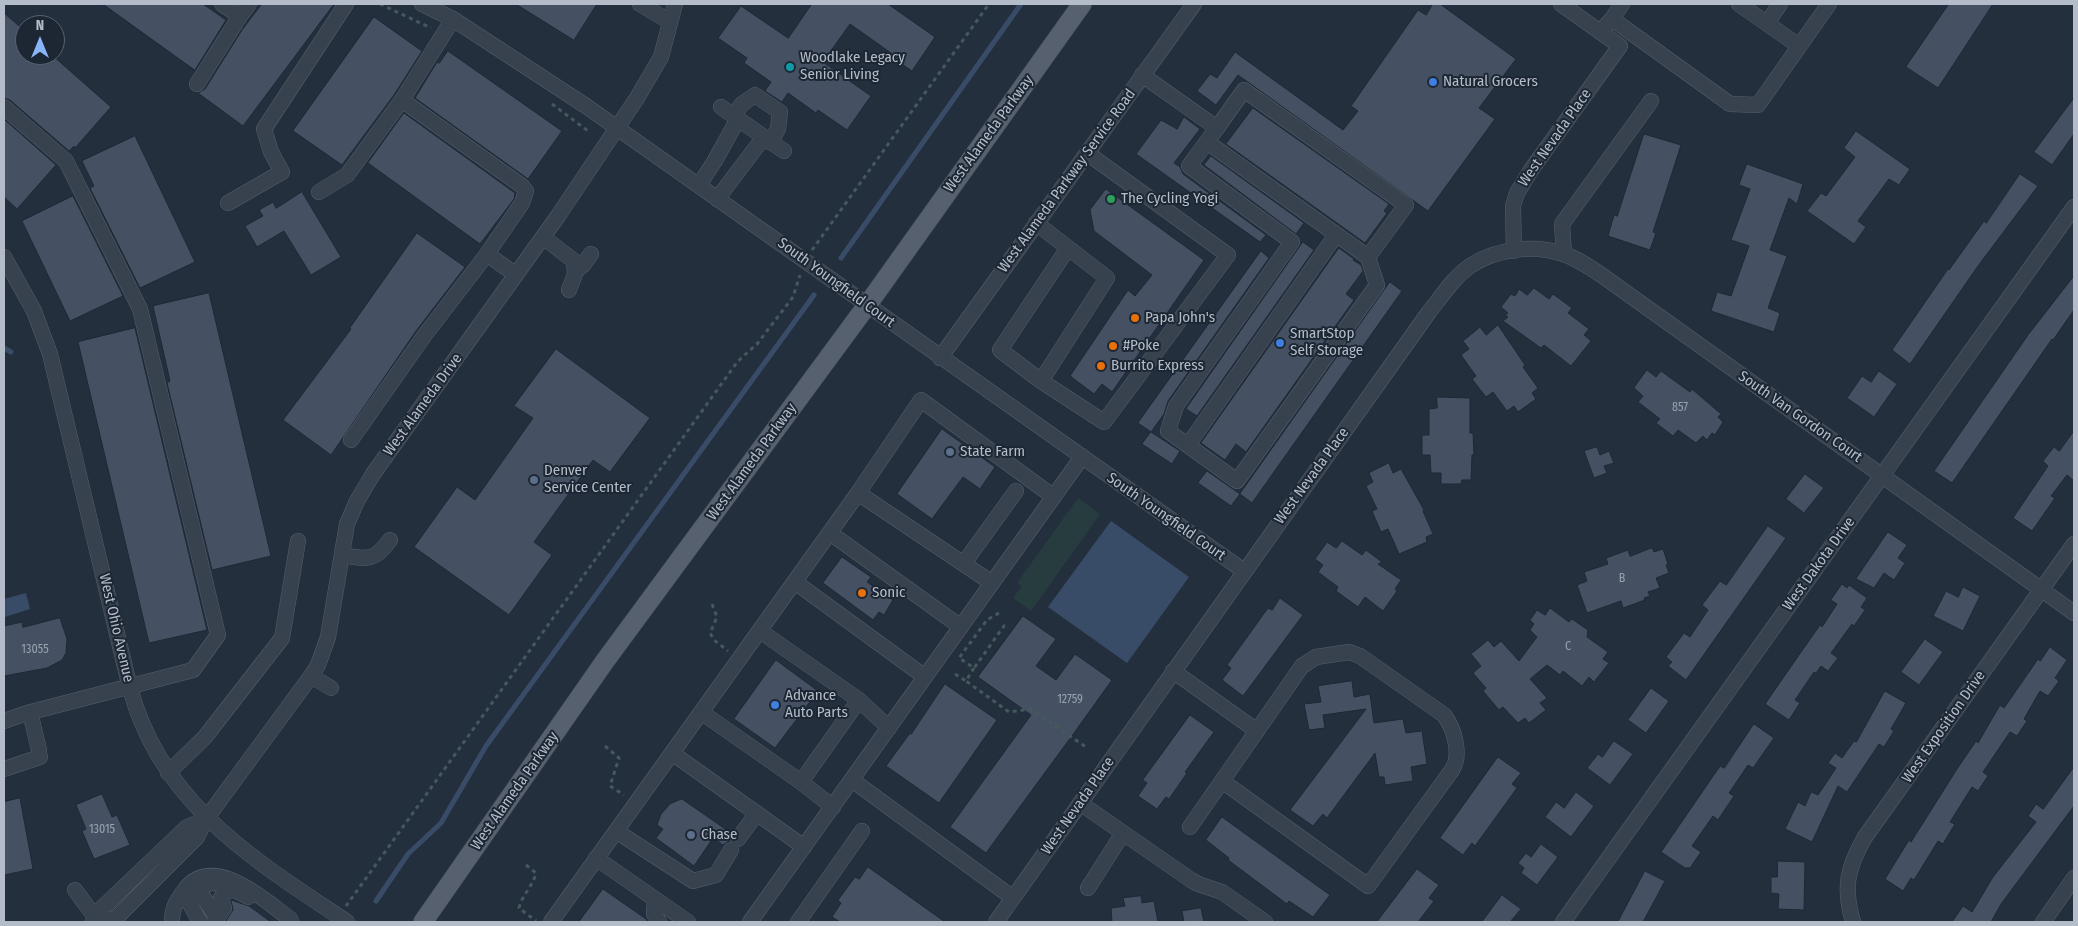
<!DOCTYPE html>
<html>
<head>
<meta charset="utf-8">
<style>
	body { margin:0 }
	#map { position:relative; width:2078px; height:926px; overflow:hidden; background:#242f3e; font-family:"Fira Sans Condensed",sans-serif }
	canvas { display:block }
	.frame { position:absolute; inset:0; border:5px solid #b4bcc9; pointer-events:none }
	.north { position:absolute; left:15px; top:15px; width:50px; height:50px; box-sizing:border-box; background:#1d2633; border:1px solid #59626f; border-radius:50%; rotate:0deg; font-size:14px; font-weight:700; line-height:20px; text-align:center; color:#b4bcc9 }
	.north::after { content:''; display:block; margin:auto; width:18px; height:22px; background:#8ab4f8; clip-path:polygon(50% 0,100% 100%,50% 72%,0 100%) }
</style>
</head>
<body>
<div id="map">
<canvas width="2078" height="926"></canvas>
<div class="frame"></div>
<div class="north">N</div>
</div>
<script>
const g = document.querySelector('canvas').getContext('2d');
g.lineJoin = 'round';
function fill(path, color) { g.fillStyle = color; g.fill(path, 'evenodd'); }
function trace(path, color, width, dash) { g.strokeStyle = color; g.lineWidth = width; g.lineCap = dash ? 'butt' : 'round'; g.setLineDash(dash || []); g.stroke(path); }
function label(font, color, halo, rows, align = 'center') {
  g.font = font + ' "Fira Sans Condensed",sans-serif'; g.lineWidth = 4; g.setLineDash([]); g.textBaseline = 'middle'; g.strokeStyle = halo; g.fillStyle = color; for (const [text, x, y, turn = 0] of rows) {
    g.save(); g.translate(x, y); g.rotate((+turn || 0) * Math.PI / 180); g.textAlign = isNaN(turn) ? turn : align; if (halo) g.strokeText(text, 0, 0); g.fillText(text, 0, 0); g.restore();
  }
}
const green = new Path2D(`
	M1078 498 1100 514 1031 611 1013 598 1022 586 1017 583Z`);
const water = new Path2D(`
	M1111 521 1189 577 1127 663 1048 607Z
	M26 593 30 609 5 617 4 599Z`);
const stream = new Path2D(`
	M841 258 1021 4
	M4 348 11 352
	M376 901 408 854 441 823 486 746 814 295`);
const building = new Path2D(`
	M103 4H203L226 20 195 70Z
	M262 4H334L243 126 198 93 205 89 242 30Z
	M516 4H597L574 40Z
	M812 4H888L935 37 912 71 890 56 891 53 850 24 823 62 871 96 847 130 818 110 816 113 788 93 782 102 765 91 771 82 744 63 747 58 718 38 741 6 788 38Z
	M1433 4H1440L1516 59 1479 108 1495 119 1428 211 1238 75 1216 105 1197 91 1210 74 1217 78 1235 52 1343 130 1358 111 1351 106 1418 10 1426 15Z
	M1949 4H1993L1938 88 1906 67Z
	M4 13 25 31V55H52L111 107 75 148 74 146 69 151 10 100 4 98Z
	M374 17 422 51 394 95 342 165 293 131Z
	M448 51 562 131 528 179 415 98 437 62 439 63Z
	M2074 98V134L2052 165 2034 152Z
	M1253 108 1389 204 1384 211 1387 213 1365 243 1226 144Z
	M404 113 515 193 514 199 480 244 368 163Z
	M1184 117 1200 129 1174 163 1180 167 1183 174 1266 235 1260 242 1136 154 1161 120 1177 129Z
	M4 119 56 165 17 209 4 197Z
	M1856 131 1910 169 1899 185 1889 179 1858 221 1866 227 1854 244 1807 211 1821 193 1826 196 1855 157 1844 148Z
	M1644 134 1681 145 1653 232 1656 233 1650 250 1608 236 1614 215 1617 216Z
	M135 136 195 262 140 288 90 188 94 186 82 161Z
	M1211 156 1304 223 1296 234 1204 165Z
	M1747 164 1803 184 1797 204 1789 198 1770 250 1787 256 1768 308 1780 313 1774 332 1711 311 1717 292 1731 296 1749 246 1731 240 1750 189 1739 185Z
	M2020 174 2038 186 1978 266 1910 364 1892 350 1948 269 1949 270 1984 221 1986 223Z
	M1106 189 1204 260 1112 392 1102 384 1094 394 1070 376 1128 290 1135 296 1152 275 1094 231 1090 210Z
	M302 192 341 257 311 275 284 231 257 247 245 226 263 216 259 210 273 202 276 208Z
	M73 196 123 296 70 321 22 221Z
	M417 233 465 267 416 331 331 455 283 420 351 329 350 328Z
	M1303 242 1314 250 1197 416 1186 409Z
	M1339 248 1354 259 1353 260 1361 265 1363 271 1346 294 1354 300 1246 452 1236 444 1225 460 1201 443Z
	M1261 251 1269 258 1168 401 1164 414 1151 432 1138 423Z
	M2074 276V310L2053 340 2052 339 1952 483 1934 471 2028 335Z
	M1390 282 1402 291 1252 503 1240 494Z
	M1534 288 1549 299 1553 294 1572 308 1568 313 1589 329 1584 335 1591 341 1571 366 1544 345 1541 348 1503 321 1508 317 1505 315 1508 313 1501 307 1511 294 1515 296 1519 289 1527 295Z
	M209 293 271 556 212 570 167 383 170 381 153 306Z
	M1498 325 1525 365 1523 367 1538 388 1532 393 1536 399 1518 412 1514 406 1507 411 1493 392 1486 397 1472 379 1476 376 1461 355 1469 349 1463 341 1480 327 1486 335Z
	M135 328 207 630 149 643 78 342Z
	M556 349 650 418 610 472 593 460 534 542 552 555 509 615 414 547 457 487 475 500 533 418 514 406Z
	M1647 370 1656 377 1661 371 1690 392 1692 389 1721 414 1718 417 1723 422 1715 435 1712 433 1707 440 1703 436 1696 443 1678 430 1673 436 1656 423 1660 419 1638 402 1643 396 1634 388Z
	M1879 371 1897 384 1874 417 1847 398 1862 376 1871 382Z
	M1437 397 1470 398V433H1473L1474 455H1472L1471 480H1462L1461 484H1441V473H1431L1430 455H1422V435H1429V409L1437 408Z
	M942 429 995 467 980 489 963 477 932 519 897 494Z
	M2074 431V481L2067 475 2051 496 2055 498 2032 531 2013 518 2048 466 2043 461 2054 447 2059 451Z
	M1151 432 1180 451 1172 464 1142 444Z
	M1597 447 1600 455 1609 451 1614 463 1604 466 1607 473 1594 478 1584 451Z
	M1389 463 1393 473 1401 469 1424 510 1423 511 1433 534 1426 537 1427 542 1399 554 1388 529 1381 532 1372 511 1377 509 1366 486 1373 482 1369 473Z
	M1207 471 1240 494 1231 506 1198 483Z
	M1805 474 1824 488 1804 513 1786 499Z
	M1768 526 1786 538 1686 680 1668 666 1672 662 1666 657 1684 633 1690 637 1708 610 1702 605 1720 581 1726 585Z
	M1888 532 1907 545 1898 558 1905 563 1894 580 1884 573 1874 588 1856 579Z
	M1342 541 1362 555 1366 550 1382 562 1378 564 1401 580 1395 589 1397 591 1383 611 1365 597 1358 607 1336 591 1338 587 1318 572 1323 565 1315 559 1327 542 1336 548Z
	M1652 548 1654 552 1663 549 1668 564 1666 565 1669 573 1656 578 1660 588 1648 592 1650 596 1644 598 1645 600 1623 608 1621 601 1587 613 1577 585 1587 581 1584 572 1608 564 1606 558 1628 550 1630 556Z
	M842 557 871 577 867 582 893 600 884 615 879 612 873 620 823 583Z
	M1842 584 1847 588 1849 585 1867 598 1861 607 1865 610 1854 626 1852 624 1831 653 1838 658 1828 671 1821 666 1816 673 1814 672 1795 700 1800 703 1789 720 1765 704 1799 655 1820 625 1822 627 1837 604 1831 600Z
	M1963 587 1980 596 1963 631 1933 616 1946 591 1958 597Z
	M1280 598 1303 615 1243 696 1222 680 1231 668 1227 665 1268 608 1272 610Z
	M1550 608 1569 622 1572 619 1588 630 1587 637 1608 652 1603 659 1609 663 1594 682 1589 677 1582 686 1563 671 1560 675 1547 665 1530 679 1547 698 1540 703 1546 710 1529 723 1525 718 1518 723 1503 707 1499 710 1483 691 1486 688 1473 673 1481 666 1471 654 1488 640 1494 647 1501 641 1519 661 1537 637 1530 630 1534 624 1530 620 1537 610 1545 615Z
	M1023 616 1056 639 1036 666 1056 680 1075 654 1112 680 1074 733 986 853 950 827 1031 715 978 677Z
	M60 618 67 639 66 653 62 660 47 668 4 676V626L22 622 23 627Z
	M1925 639 1943 652 1919 685 1901 672Z
	M2050 647 2067 660 2055 678 2059 681 2048 696 2040 691 2024 719 2027 721 2017 736 2010 732 1983 772 1988 776 1978 791 1972 787 1950 822 1955 824 1943 844 1938 841 1914 880 1911 878 1903 891 1885 879 1909 840 1911 842 1957 769 1976 741 1978 743 2000 705 2004 708 2038 659 2040 661Z
	M776 660 818 691 775 748 734 719Z
	M1352 681 1354 697 1370 694 1374 723 1403 719 1406 733 1422 731 1427 764 1411 767 1413 781 1385 785 1384 777H1379L1375 753 1327 818 1323 814 1313 826 1290 810 1366 709 1323 715 1325 728 1309 730 1304 704 1321 702 1318 686Z
	M945 684 997 720 939 803 886 766 910 733 911 734Z
	M1651 688 1669 701 1646 733 1628 720Z
	M1885 691 1906 703 1891 729 1894 731 1884 747 1879 744 1847 792 1838 786 1812 842 1785 829 1798 802 1805 806 1811 792 1818 795 1836 768 1828 763 1835 753 1842 758 1854 741 1856 742Z
	M1190 715 1214 732 1185 772 1187 773 1169 799 1166 797 1157 809 1138 796 1147 783 1143 780Z
	M1754 724 1774 738 1753 768 1748 765 1729 793 1734 796 1718 820 1713 816 1692 846 1701 852 1690 868H1685L1661 852 1720 766 1724 768Z
	M1614 741 1633 754 1610 785 1587 768 1598 754 1602 757Z
	M1498 757 1521 773 1512 784 1517 788 1475 846 1472 843 1463 855 1440 838Z
	M2074 767V806L2001 904 1991 922H1952L1963 906 1972 912 1993 877 2036 822 2028 816 2036 804 2043 809Z
	M1576 792 1594 806 1571 837 1545 817 1556 802 1564 808Z
	M102 794 112 817 117 815 130 845 94 859 82 831 86 829 76 805Z
	M20 798 33 869 4 875V802Z
	M682 799 731 833 729 841 723 845 713 838 694 866 656 838 663 829 657 825 661 814 670 804Z
	M1222 817 1330 895 1313 917 1289 901 1287 904 1228 860 1229 858 1206 840Z
	M1541 844 1558 857 1537 885 1521 873 1524 868 1518 863 1526 853 1531 857Z
	M1778 861 1805 862 1804 910 1778 909 1779 894 1771 893V877H1777Z
	M868 867 945 922H840L832 917 841 903 838 900 855 877 859 879Z
	M1417 869 1439 885 1429 898 1434 901 1418 922H1377Z
	M1645 871 1665 881 1643 922H1618Z
	M603 889 646 919 648 922H579Z
	M1502 895 1521 909 1510 922H1482Z
	M1141 896 1142 903 1154 901 1158 922H1112L1111 908 1125 906 1123 898Z
	M231 900 249 906 271 922H225L233 910Z
	M1201 908 1204 922H1184L1182 911Z`);
const path = new Path2D(`
	M380 4 431 28
	M552 104 588 131
	M812 250 989 4
	M712 604 717 617 710 633 714 640 728 651
	M999 613 987 620 959 658 974 668 1004 626 1009 625
	M974 668 966 681 1009 712 1031 709 1086 747
	M955 674 966 681
	M605 746 619 758 610 786 624 795
	M526 865 536 873C533 886 522 895 519 908L536 921
	M346 906 738 361 757 344 793 297 800 275`);
const minor = new Path2D(`
	M222 4 240 16 249 4
	M422 4 453 19 586 106 1244 571
	M640 4 670 22
	M1739 4 1799 46
	M1612 19 1622 4
	M1767 23 1780 4
	M1600 32 1612 19 1730 104 1758 105 1829 4
	M1142 75 1217 128 1244 90 1406 205 1368 257 1377 285 1237 481 1168 431 1176 406 1292 242 1189 166 1217 128
	M197 84 240 16
	M402 100 522 186 526 191 522 203 487 254
	M4 107 66 161 140 309 218 635 193 670 27 713 4 721
	M721 107 784 151
	M733 116 742 104 755 95 780 112 778 129 770 142
	M1207 142 1368 257
	M699 185 714 162 738 119
	M319 192 347 175 402 100 453 19
	M717 199 764 137
	M228 203 282 172 271 152 264 129 346 4
	M1036 223 1107 278 1041 381 1000 350 1068 248
	M543 237 574 261 575 274 569 290
	M1514 251 1513 206 1517 193 1531 170 1620 46 1561 4
	M1564 254 1562 224 1651 101
	M4 257 34 311 50 354 130 688C161 804 253 859 347 922
	M575 271 583 265 591 254
	M940 358 1194 4
	M1041 381 1104 422 1228 255 1087 153
	M351 440 424 336 487 254 516 275
	M1188 445 1336 235
	M858 493 921 400 1054 497
	M830 533 961 627
	M342 555C367 559 374 562 390 540
	M964 563 1016 491
	M795 582 925 677
	M760 631 859 700 889 728
	M1349 652 1360 656 1444 715C1454 728 1462 755 1452 770L1368 886 1222 781 1302 666 1316 657Z
	M1173 671 1257 731
	M311 676 331 688
	M30 712 39 750
	M701 712 801 782
	M672 753 804 847
	M4 769 40 757
	M168 773 205 737 282 638 298 541
	M852 780 1013 898
	M1080 803 1191 880 1198 884 1222 892 1265 922
	M833 807 801 782 859 700
	M1190 827 1222 781
	M616 831 693 881 716 875 731 850
	M738 839 757 813
	M596 858 688 922
	M214 883 205 884 198 889 217 918
	M1088 888 1123 833
	M75 890 98 921
	M193 896 189 902 200 922
	M655 899 654 914 659 922
	M98 921 102 908 187 827 206 819
	M93 922 115 919 197 837 206 819 311 676 318 665 328 637 347 524 357 501 373 474 558 216 637 98 661 57 675 4
	M172 922C172 907 177 900 186 888 215 854 266 901 290 919L291 922
	M214 922 224 908 221 898 225 891 235 890 248 897
	M551 922 858 493 992 583
	M750 922 1082 457
	M798 922 862 831
	M996 922 1429 312C1442 296 1453 278 1470 266 1495 249 1534 244 1563 254 1576 258 1588 266 1600 274L2074 613
	M1563 922 2074 207
	M1853 922C1843 888 1847 868 1865 837L2074 544
	M2043 922 2074 878`);
const major = new Path2D(`
	M423 922 605 661 868 304 1082 4`);
const markers = [
	[790,67,5,"#0f9aa8"],
	[1433,82,5,"#3f7fe0"],
	[1111,199,5,"#2e9e5b"],
	[1135,318,5,"#e8710a"],
	[1280,343,5,"#3f7fe0"],
	[1113,346,5,"#e8710a"],
	[1101,366,5,"#e8710a"],
	[950,452,5,"#5c6f8a"],
	[534,480,5,"#5c6f8a"],
	[862,593,5,"#e8710a"],
	[775,705,5,"#3f7fe0"],
	[691,835,5,"#5c6f8a"]
];
const numberNames = [
	["857",1680,408],
	["B",1622,579],
	["C",1568,647],
	["13055",35,650],
	["12759",1070,700],
	["13015",102,830]
];
const poiNames = [
	["Woodlake Legacy",800,58],
	["Senior Living",800,75],
	["Natural Grocers",1443,82],
	["The Cycling Yogi",1121,199],
	["Papa John's",1145,318],
	["SmartStop",1290,334],
	["Self Storage",1290,351],
	["#Poke",1123,346],
	["Burrito Express",1111,366],
	["State Farm",960,452],
	["Denver",544,471],
	["Service Center",544,488],
	["Sonic",872,593],
	["Advance",785,696],
	["Auto Parts",785,713],
	["Chase",701,835]
];
const streetNames = [
	["West Alameda Parkway",989,134,-54],
	["West Nevada Place",1555,138,-55],
	["West Alameda Parkway Service Road",1067,181,-54],
	["South Youngfield Court",836,283,36],
	["West Alameda Drive",423,405,-54],
	["South Van Gordon Court",1800,417,35],
	["West Alameda Parkway",752,462,-54],
	["West Nevada Place",1312,476,-54],
	["South Youngfield Court",1166,517,35],
	["West Dakota Drive",1819,564,-54],
	["West Ohio Avenue",116,628,77],
	["West Exposition Drive",1944,727,-55],
	["West Alameda Parkway",515,791,-55],
	["West Nevada Place",1078,806,-55]
];
fill(green, '#263c3f');
fill(water, '#394c67');
trace(stream, '#394c67', 5);
fill(building, '#455162');
trace(building, '#1f2835', 1);
trace(minor, '#565f6c', 16);
trace(major, '#414a57', 20);
trace(path, '#44595c', 3, [4, 4]);
trace(minor, '#38414e', 15);
trace(major, '#56606e', 19);
for (const [x, y, r, color] of markers) { const dot = new Path2D(); dot.arc(x, y, r, 0, 2 * Math.PI); g.fillStyle = color; g.fill(dot); trace(dot, '#1d2633', 2); }
label('12px', '#98a1af', null, numberNames);
label('15px', '#b4bcc9', '#1d2633', poiNames, 'left');
label('15px', '#b4bcc9', '#1d2633', streetNames);
</script>
</body>
</html>
